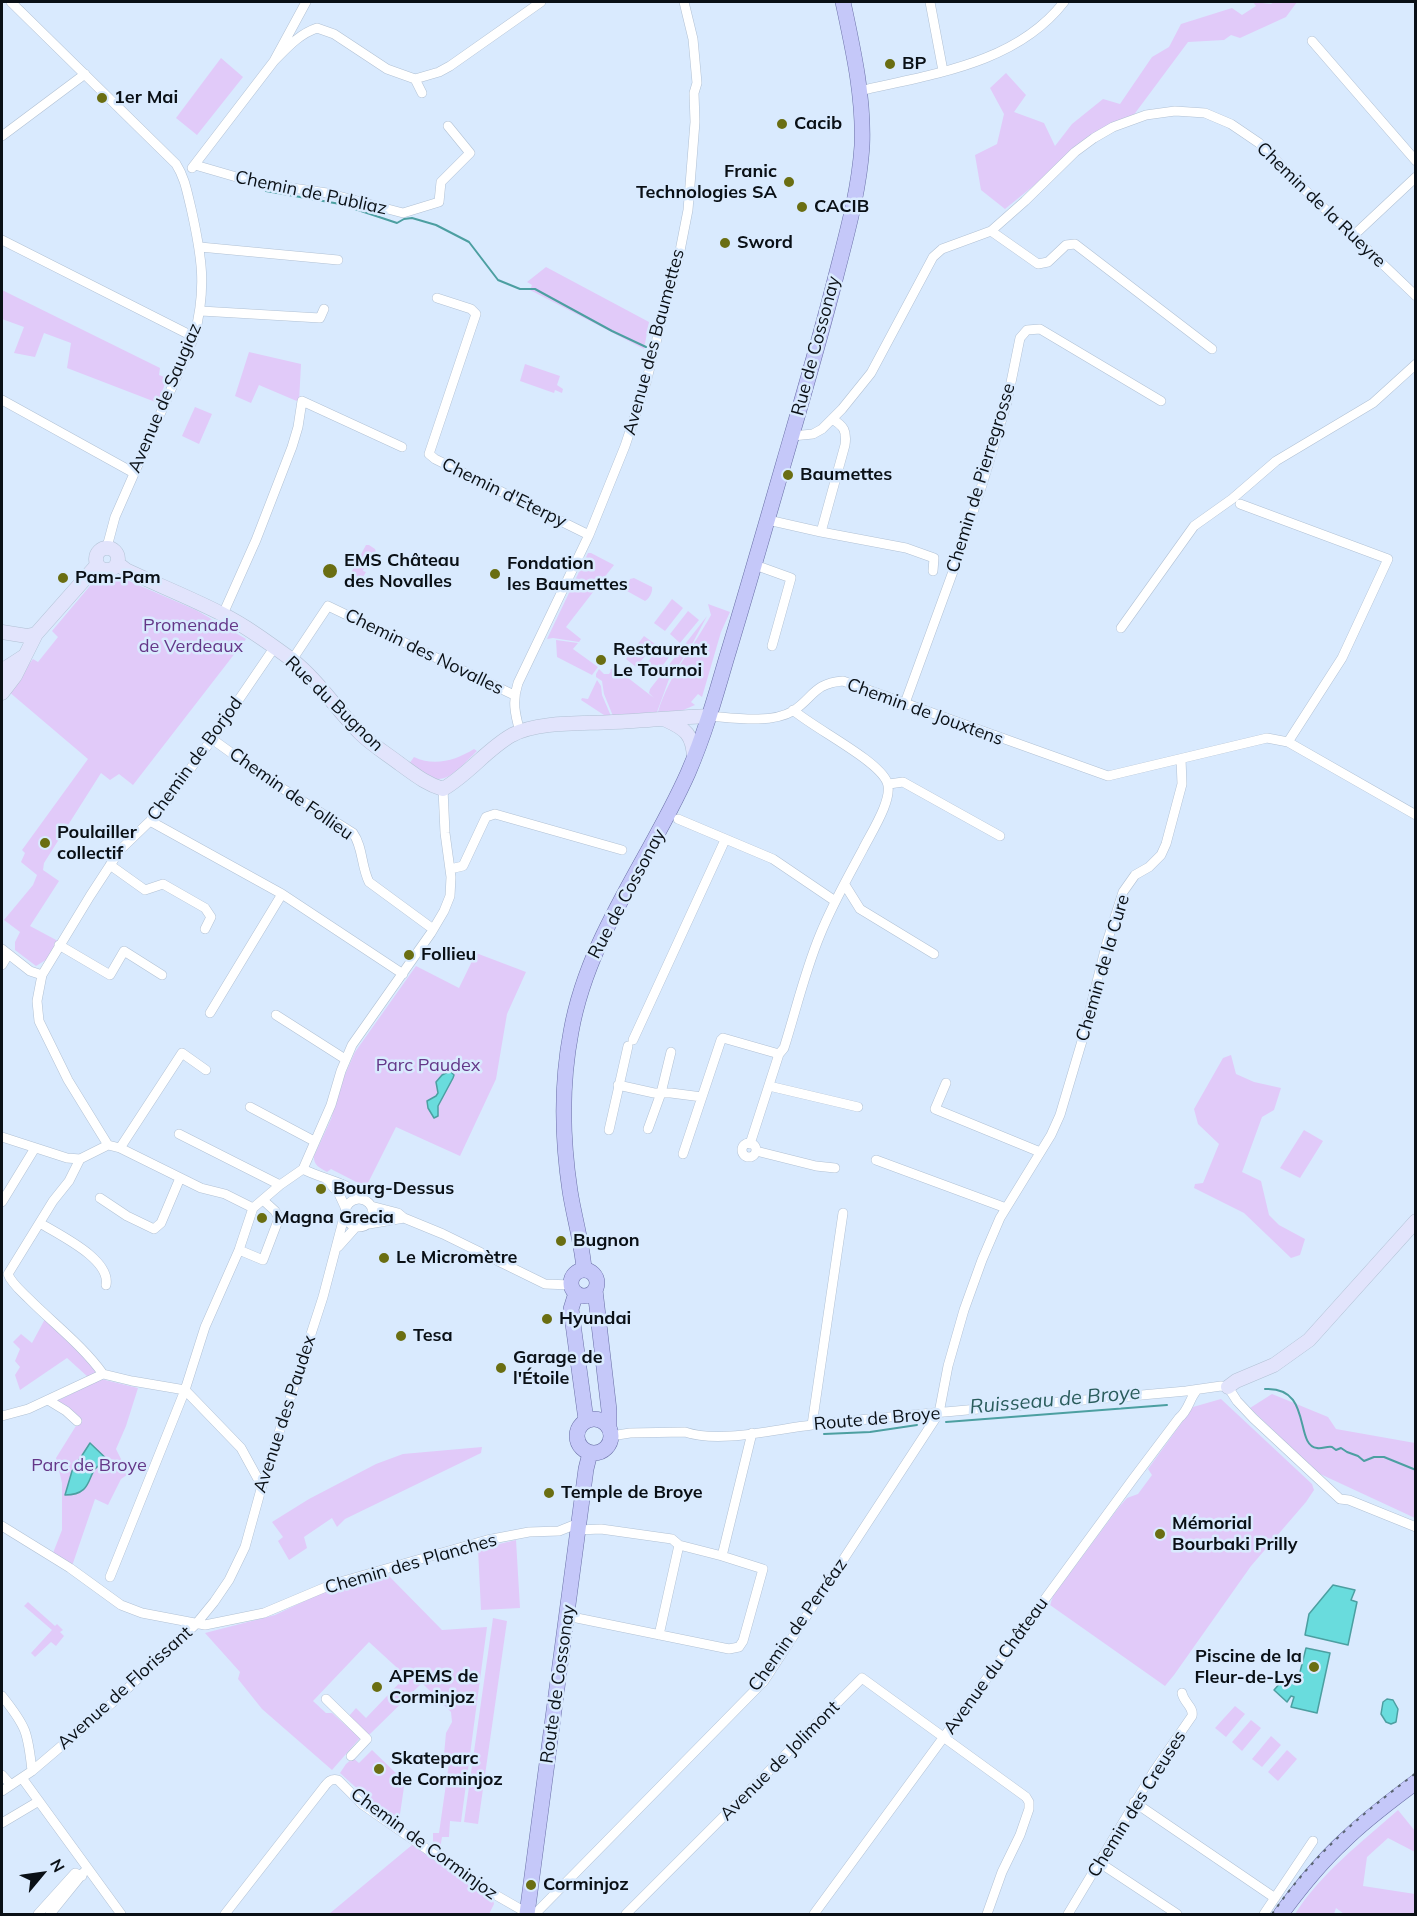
<!DOCTYPE html>
<html>
<head>
<meta charset="utf-8">
<style>
	body { margin:0 }
	#map { position:relative; width:1417px; height:1916px; overflow:hidden; background:#d9eafe; font-family:Mulish,sans-serif }
	canvas { display:block }
	.frame { position:absolute; inset:0; border:3px solid #0a1016; pointer-events:none }
	.north { position:absolute; left:12px; top:1844px; width:60px; height:60px; -webkit-text-stroke:4px #d9eafe; paint-order:stroke; rotate:61deg; font-size:16px; font-weight:700; line-height:24px; text-align:center; color:#0a1016 }
	.north::after { content:''; display:block; margin:auto; width:21px; height:27px; background:#0a1016; clip-path:polygon(50% 0,100% 100%,50% 72%,0 100%) }
</style>
</head>
<body>
<div id="map">
<canvas width="1417" height="1916"></canvas>
<div class="frame"></div>
<div class="north">N</div>
</div>
<script>
const g = document.querySelector('canvas').getContext('2d');
g.lineJoin = 'round';
function fill(path, color) { g.fillStyle = color; g.fill(path, 'evenodd'); }
function trace(path, color, width, dash) { g.strokeStyle = color; g.lineWidth = width; g.lineCap = dash ? 'butt' : 'round'; g.setLineDash(dash || []); g.stroke(path); }
function label(font, color, halo, rows, align = 'center') {
  g.font = font + ' Mulish,sans-serif'; g.lineWidth = 5; g.setLineDash([]); g.textBaseline = 'middle'; g.strokeStyle = halo; g.fillStyle = color; for (const [text, x, y, turn = 0] of rows) {
    g.save(); g.translate(x, y); g.rotate((+turn || 0) * Math.PI / 180); g.textAlign = isNaN(turn) ? turn : align; if (halo) g.strokeText(text, 0, 0); g.fillText(text, 0, 0); g.restore();
  }
}
const green = new Path2D(`
	M1253 2 1271 4 1274 2H1297L1286 17 1240 38 1231 35 1224 40 1188 42 1130 120 1075 152 1005 209 981 190 975 155 997 144 1004 114 990 88 1006 73 1026 95 1014 112 1044 123 1055 146 1072 124 1103 99 1120 104 1152 57 1169 47 1181 24 1232 8 1242 15 1256 6Z
	M221 58 243 77 197 135 176 118Z
	M546 267 649 322 644 349 530 290 532 285 527 282Z
	M2 290 160 368 159 375 167 378 158 403 67 368 71 343 44 333 35 357 14 353 24 327 2 319Z
	M249 352 301 364 299 402 259 385 251 403 235 396Z
	M525 364 560 376 557 385 563 389 562 393 555 390 554 393 520 381Z
	M195 407 212 414 199 444 182 436Z
	M366 545H369L375 549 376 552 367 569 364 568 363 571 366 572 357 587 346 582Z
	M588 553H591L614 565 566 627 581 639 579 642 553 638 547 639Z
	M100 574H113L196 610 246 639 133 785 119 774 110 780 101 773 44 863 43 870 59 881 30 926 58 941 49 958 36 966 15 950V942L20 932 4 920 33 885 37 875 21 862 25 853 22 850 88 759 8 691 33 659 38 662 58 637 52 631Z
	M634 578 652 587C653 592 649 599 645 601L627 591 626 589 630 579Z
	M672 599 683 608 665 631 654 623Z
	M708 604 730 612 721 632 702 697 698 694 691 702 695 705 681 711 658 712C670 673 692 650 711 615Z
	M688 611 699 620 680 643 670 634Z
	M707 616 690 648 669 679 657 712 613 716 604 694 602 681 596 677V674L599 669 604 674H609L611 671 610 670 614 667 654 698 649 693 650 689Z
	M644 636 655 644 636 667 626 659Z
	M556 640 578 643 573 649 598 667 592 675 557 657Z
	M659 647 670 656 652 679 641 671Z
	M597 680 601 686 602 695 611 716 607 717 581 700 582 698 588 699Z
	M474 749 477 751C465 762 448 786 430 777 423 773 416 768 409 764L414 757C435 767 456 760 474 749Z
	M476 953 526 972 507 1014 496 1079 460 1156 396 1127 366 1187 331 1169 327 1172C320 1168 313 1165 314 1156L331 1119 343 1079 355 1052 416 966 459 988Z
	M1231 1055 1236 1074 1254 1082 1281 1088 1274 1110 1262 1117 1242 1172 1261 1181 1269 1215 1279 1225 1305 1239 1300 1255 1291 1258 1244 1213 1194 1188 1195 1184 1203 1183 1219 1144 1198 1124 1194 1109 1223 1058Z
	M1304 1130 1323 1141 1300 1178 1280 1168Z
	M45 1319 97 1369V1374L88 1377 67 1358 20 1390 15 1375 20 1367 15 1361 20 1349 13 1342 21 1334 32 1343Z
	M101 1379 138 1388 126 1426 116 1449 123 1463 134 1470 121 1479 108 1505 95 1499 72 1566 53 1553 62 1530V1483L56 1458 79 1421 57 1401Z
	M1272 1394 1328 1417 1336 1429 1415 1443V1518L1318 1473 1250 1408Z
	M1221 1399 1312 1484 1314 1490 1306 1502 1251 1566 1174 1675 1165 1686 1050 1605 1053 1596 1119 1507 1127 1498 1138 1494 1152 1475 1148 1469 1193 1407Z
	M482 1447 481 1453 345 1519 337 1527 332 1518 304 1537 307 1548 289 1560 278 1541 283 1537 272 1522 309 1499 376 1464 403 1454Z
	M516 1540 520 1608 481 1610 478 1549Z
	M387 1574 442 1630 487 1627 461 1822 450 1821 449 1837H442L440 1849 433 1843V1833H439L450 1756 444 1755 446 1733 452 1722 451 1712 422 1683 370 1734H366L349 1716 356 1708 366 1718 406 1676 369 1642 313 1701 326 1713H332L360 1738 332 1770 262 1709 238 1679 240 1672 205 1633 275 1615 326 1591Z
	M28 1602 55 1626 57 1624 63 1630 60 1632 64 1636 56 1646 51 1642 35 1657 31 1653 52 1630 24 1606Z
	M493 1618 507 1621 478 1824 464 1822Z
	M1235 1706 1245 1714 1226 1737 1215 1728Z
	M1251 1720 1261 1728 1242 1751 1232 1742Z
	M1271 1736 1281 1745 1262 1767 1252 1759Z
	M372 1750 399 1776 398 1777 405 1780 399 1821 374 1804 340 1773 346 1764 353 1758 359 1763Z
	M1287 1750 1297 1759 1278 1781 1268 1772Z
	M1398 1810 1415 1831V1852L1388 1838 1367 1857 1363 1886 1415 1894V1914H1344L1336 1908 1334 1914H1295C1321 1873 1362 1842 1398 1810Z
	M412 1845 493 1900 494 1904 489 1914H329Z`);
const water = new Path2D(`
	M450 1071 454 1075 453 1078 438 1106V1116L434 1118 428 1108 427 1101 436 1096 438 1093 436 1082 442 1075Z
	M90 1443 113 1465C80 1459 102 1495 65 1495L72 1471Z
	M1333 1585 1355 1590 1351 1600 1357 1602 1348 1645 1305 1635 1309 1614Z
	M1306 1648 1330 1653 1317 1713 1291 1707 1294 1697 1291 1696 1287 1702 1274 1690 1282 1681 1297 1684Z
	M1387 1699 1393 1700 1398 1709 1396 1722 1391 1724 1386 1722 1381 1714 1383 1702Z`);
const stream = new Path2D(`
	M266 191 340 204 397 223 404 219 412 218 436 225 469 242 498 280 520 289H535L612 331 646 347
	M1265 1389C1313 1386 1294 1446 1317 1448 1322 1449 1327 1446 1332 1447L1336 1450 1341 1448 1347 1452 1358 1456 1364 1461 1374 1457H1384L1416 1470
	M946 1422 1167 1405
	M824 1434 870 1432 917 1425`);
const street = new Path2D(`
	M11 2 176 164C185 178 187 192 191 208 202 257 207 288 194 337L115 517 107 547
	M930 2 943 71
	M1312 41 1416 161
	M274 61C287 48 299 34 317 28L334 34 387 69 415 79 439 72 450 66 541 2
	M415 79 422 93
	M859 91C932 74 1016 64 1064 2
	M2 136 85 74
	M195 165 257 183 327 193 403 213 439 202 441 182 470 153 448 126
	M192 168 274 61 306 2
	M991 231 1038 264 1048 262 1066 245 1075 244 1212 349
	M1353 236 1416 177
	M2 240 194 337
	M200 247 338 260
	M437 298 471 309 476 314 429 454 435 459 589 535
	M201 311 320 318 324 309
	M2 400 134 473
	M792 436 813 434 822 429 842 409 871 373 933 257 942 249 991 231 1025 201 1075 152 1094 138 1113 127 1146 115 1175 111 1205 113 1231 124 1259 143 1305 190 1416 296
	M1240 504 1388 559 1342 658 1288 742
	M768 520 821 532 906 548 934 558 933 571
	M821 532 845 445C847 431 844 426 832 419
	M755 565 791 578 772 646
	M223 614 256 540 292 447 298 427 302 401 402 447
	M1121 628 1194 526 1232 499 1276 461 1373 403 1416 364
	M292 660 328 606 514 695
	M905 703 955 566 982 485 1007 402 1020 338 1027 330 1040 329 1161 401
	M709 716C734 718 771 724 793 711 813 698 814 683 843 681L1108 776 1267 738 1288 742 1416 815
	M520 732C515 714 512 701 518 683L589 535 625 446 646 383 668 294 678 261 688 210 695 122 694 93 697 83 693 39 684 2
	M212 739 269 780 353 833C363 847 361 866 369 882L433 929
	M889 784 903 782 1000 836
	M678 819 773 859 835 901
	M150 821 282 894 403 974
	M110 865 145 890 163 884 205 908 211 917 205 929
	M450 869 463 866 486 817 495 814 622 850
	M845 885 860 909 934 954
	M59 945 110 975 124 951 162 975
	M2 949 30 971 42 975
	M2 965 8 955
	M210 1013 282 894
	M276 1015 345 1059
	M633 1040 725 840
	M946 1083 935 1109 1040 1152
	M618 1085 654 1093H671L702 1097
	M769 1086 858 1107
	M250 1107 314 1141
	M648 1129 661 1093 671 1052
	M609 1130 628 1046
	M179 1134 280 1185
	M2 1137 67 1158 80 1159 108 1145 120 1148 201 1188 225 1194 253 1208
	M742 1150a7 7 0 1 1 14 0a7 7 0 1 1-14 0Z
	M750 1144 779 1054 784 1048C796 1010 805 971 820 935 832 905 848 877 863 849 871 833 894 798 887 782 878 760 815 729 793 710
	M108 1145 68 1080 39 1021 37 1001 42 975 90 896 120 850 150 821 167 801 212 739 274 648
	M120 1148 182 1053 206 1070
	M756 1151 816 1166 835 1168
	M683 1154 721 1040 723 1038 779 1054
	M80 1159 69 1181 53 1201 8 1274C11 1283 22 1292 29 1299 54 1324 83 1346 103 1374
	M876 1160 1006 1208
	M303 1169 331 1105 341 1071 352 1045 431 933 444 911 450 896 451 877 445 833 443 789
	M303 1169C323 1180 348 1181 362 1199
	M327 1180 339 1194 345 1207
	M100 1198 127 1216 154 1229 161 1223 180 1178
	M345 1213a14 14 0 1 1 28 0a14 14 0 1 1-28 0Z
	M2 1202 35 1148
	M371 1206 398 1213 404 1218 443 1234 545 1284 571 1285
	M40 1223C59 1235 111 1259 106 1285
	M369 1224 404 1218
	M338 1247 355 1228
	M239 1250 263 1260 279 1218 275 1211 263 1200
	M185 1390 241 1448 258 1479 263 1482
	M48 1400 66 1411 77 1421
	M2 1416 28 1409 103 1374 132 1381 185 1390
	M812 1425 843 1213
	M611 1436 630 1433 685 1432C720 1444 776 1429 812 1425 936 1411 1061 1403 1186 1391L1221 1386 1228 1387 1237 1401 1253 1418 1340 1499 1349 1500 1416 1527
	M2 1526 70 1568 121 1605 142 1613 205 1625 264 1613 333 1584 487 1540 529 1532 559 1531 579 1523
	M722 1556 752 1433
	M110 1577 185 1390 205 1327 239 1250 253 1208 280 1185 303 1169
	M567 1616 729 1649 739 1647 743 1641 763 1569 722 1556 679 1545 672 1539 601 1529 578 1530
	M659 1635 679 1545
	M2 1696C26 1726 28 1732 32 1771
	M326 1699 367 1739 351 1756
	M2 1775 11 1785
	M22 1778 121 1914
	M2 1791 32 1771 112 1703 196 1624 214 1602 229 1580 245 1547 263 1482 323 1297 344 1217
	M1134 1802 1275 1898
	M2 1823 39 1801
	M1100 1863 1177 1914
	M38 1914 75 1873 82 1876
	M50 1914 84 1872
	M225 1914 324 1787C328 1782 331 1778 338 1780L363 1805 480 1886 527 1913H536L764 1681 939 1413 948 1366 964 1310 982 1260 1000 1218 1051 1135 1060 1115 1082 1041 1107 942 1123 892 1135 875 1149 867 1161 855 1166 844 1182 784 1181 759
	M626 1914 862 1678 1026 1797 1029 1802V1809L1020 1835 1002 1872 987 1914
	M814 1914 1133 1479 1179 1418C1189 1410 1189 1399 1197 1390
	M1068 1914 1154 1771 1192 1716C1194 1707 1184 1703 1182 1693
	M1264 1914 1313 1841`);
const secondary = new Path2D(`
	M96 559a11 11 0 1 1 22 0a11 11 0 1 1-22 0Z
	M117 563 126 570C158 585 191 598 222 614 246 626 269 643 291 659 318 680 336 709 360 733 372 745 387 754 400 764 414 774 426 784 443 789 469 774 487 749 512 735 539 721 583 724 613 722 645 721 677 717 709 716
	M2 632 27 636 36 634
	M2 675 6 668 23 657
	M2 693 15 676 36 634 97 565
	M666 720C686 729 693 735 694 758
	M1228 1387 1236 1381 1274 1365 1309 1340 1416 1221`);
const primary = new Path2D(`
	M584 1269C582 1243 574 1217 570 1191 562 1138 561 1085 571 1032 588 936 649 861 688 773 704 736 715 698 726 660 746 594 765 528 784 462 802 400 820 339 836 276 847 233 859 191 862 146 864 97 853 49 843 2
	M571 1283a13 13 0 1 1 26 0a13 13 0 1 1-26 0Z
	M595 1290 609 1410V1427
	M576 1293 571 1309 586 1420
	M577 1436a17 17 0 1 1 34 0a17 17 0 1 1-34 0Z
	M527 1914 586 1469 590 1453
	M1281 1914C1300 1888 1320 1863 1344 1841 1366 1819 1391 1801 1416 1782`);
const rail = new Path2D(`
	M1272 1914C1314 1854 1358 1817 1416 1773`);
const markers = [
	[890,64,6,"#6a6e12"],
	[102,98,6,"#6a6e12"],
	[782,124,6,"#6a6e12"],
	[789,182,6,"#6a6e12"],
	[802,207,6,"#6a6e12"],
	[725,243,6,"#6a6e12"],
	[788,475,6,"#6a6e12"],
	[330,571,8,"#6a6e12"],
	[495,574,6,"#6a6e12"],
	[63,578,6,"#6a6e12"],
	[601,660,6,"#6a6e12"],
	[45,843,6,"#6a6e12"],
	[409,955,6,"#6a6e12"],
	[321,1189,6,"#6a6e12"],
	[262,1218,6,"#6a6e12"],
	[561,1241,6,"#6a6e12"],
	[384,1258,6,"#6a6e12"],
	[547,1319,6,"#6a6e12"],
	[401,1336,6,"#6a6e12"],
	[501,1368,6,"#6a6e12"],
	[549,1493,6,"#6a6e12"],
	[1160,1534,6,"#6a6e12"],
	[1314,1667,6,"#6a6e12"],
	[377,1687,6,"#6a6e12"],
	[379,1769,6,"#6a6e12"],
	[531,1885,6,"#6a6e12"]
];
const poiNames = [
	["BP",902,64],
	["1er Mai",114,98],
	["Cacib",794,124],
	["Franic",777,172,"right"],
	["Technologies SA",777,193,"right"],
	["CACIB",814,207],
	["Sword",737,243],
	["Baumettes",800,475],
	["EMS Château",344,561],
	["des Novalles",344,582],
	["Fondation",507,564],
	["les Baumettes",507,585],
	["Pam-Pam",75,578],
	["Restaurent",613,650],
	["Le Tournoi",613,671],
	["Poulailler",57,833],
	["collectif",57,854],
	["Follieu",421,955],
	["Bourg-Dessus",333,1189],
	["Magna Grecia",274,1218],
	["Bugnon",573,1241],
	["Le Micromètre",396,1258],
	["Hyundai",559,1319],
	["Tesa",413,1336],
	["Garage de",513,1358],
	["l'Étoile",513,1379],
	["Temple de Broye",561,1493],
	["Mémorial",1172,1524],
	["Bourbaki Prilly",1172,1545],
	["Piscine de la",1302,1657,"right"],
	["Fleur-de-Lys",1302,1678,"right"],
	["APEMS de",389,1677],
	["Corminjoz",389,1698],
	["Skateparc",391,1759],
	["de Corminjoz",391,1780],
	["Corminjoz",543,1885]
];
const streetNames = [
	["Chemin de Publiaz",311,193,12],
	["Chemin de la Rueyre",1321,205,44],
	["Avenue des Baumettes",654,342,-75],
	["Rue de Cossonay",816,346,-75],
	["Avenue de Saugiaz",165,398,-67],
	["Chemin de Pierregrosse",981,478,-73],
	["Chemin d'Eterpy",504,493,26],
	["Chemin des Novalles",424,652,26],
	["Rue du Bugnon",334,704,44],
	["Chemin de Jouxtens",925,712,20],
	["Chemin de Borjod",195,759,-54],
	["Chemin de Follieu",291,794,35],
	["Rue de Cossonay",627,894,-62],
	["Chemin de la Cure",1103,968,-74],
	["Avenue des Paudex",285,1414,-72],
	["Route de Broye",877,1419,-5],
	["Chemin des Planches",411,1564,-16],
	["Chemin de Perréaz",798,1625,-55],
	["Avenue du Château",996,1666,-54],
	["Route de Cossonay",558,1684,-82],
	["Avenue de Florissant",125,1688,-42],
	["Avenue de Jolimont",780,1761,-45],
	["Chemin des Creuses",1137,1804,-58],
	["Chemin de Corminjoz",424,1844,36]
];
const parkNames = [
	["Promenade",191,626],
	["de Verdeaux",191,647],
	["Parc Paudex",428,1066],
	["Parc de Broye",89,1466]
];
const waterNames = [
	["Ruisseau de Broye",1055,1400,-5]
];
fill(green, '#e1caf9');
fill(water, '#69dcdd');
trace(water, '#4c9fa1', 1.5);
trace(stream, '#4c9fa1', 2);
trace(street, '#b1c1d4', 10);
trace(secondary, '#b1c1d4', 15);
trace(primary, '#6a70a7', 16);
trace(street, '#fff', 9);
trace(secondary, '#e2e4fc', 14);
trace(primary, '#c5c8f9', 15);
trace(rail, '#5a6470', 2, [3, 6]);
for (const [x, y, r, color] of markers) { const dot = new Path2D(); dot.arc(x, y, r, 0, 2 * Math.PI); g.fillStyle = color; g.fill(dot); trace(dot, '#d9eafe', 2); }
label('bold 18px', '#0a1016', '#d9eafe', poiNames, 'left');
label('18px', '#0a1016', '#d9eafe', streetNames);
label('18px', '#643788', '#d9eafe', parkNames);
label('italic 20px', '#2a5c5c', '#d9eafe', waterNames);
</script>
</body>
</html>
